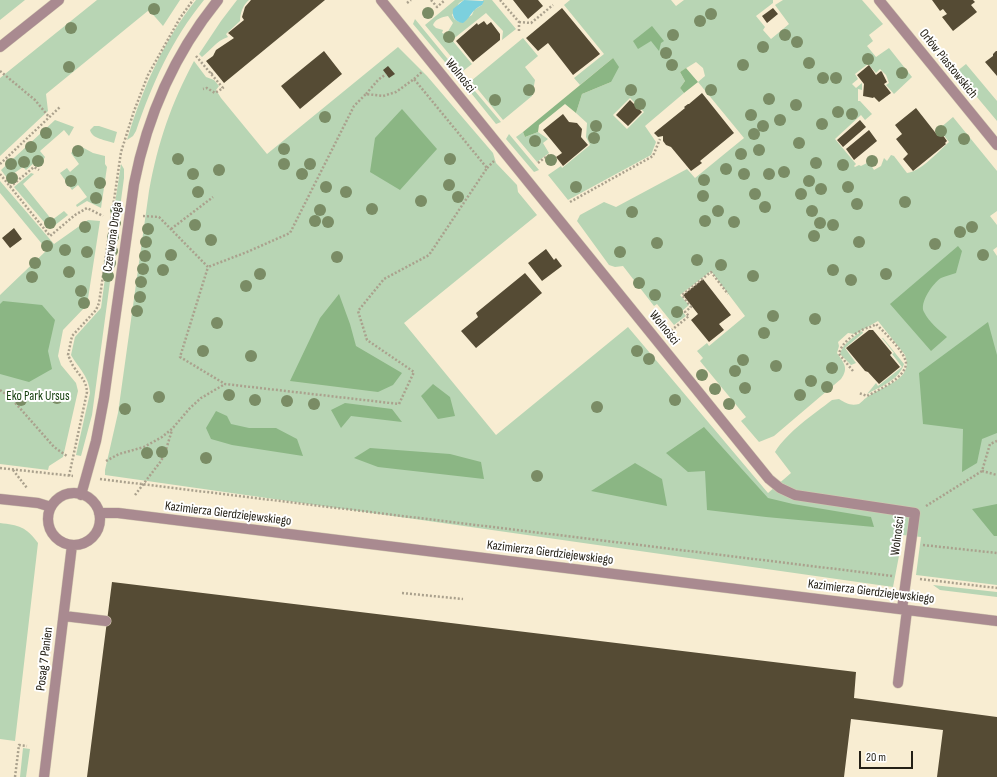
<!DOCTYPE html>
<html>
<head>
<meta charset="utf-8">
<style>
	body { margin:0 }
	#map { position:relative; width:997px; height:777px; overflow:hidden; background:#f8edd2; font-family:"Sofia Sans Condensed",sans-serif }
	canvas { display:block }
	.scale { position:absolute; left:859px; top:751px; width:54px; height:18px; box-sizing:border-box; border:2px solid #242016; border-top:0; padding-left:5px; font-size:12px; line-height:14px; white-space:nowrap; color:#242016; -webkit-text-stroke:3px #fff; paint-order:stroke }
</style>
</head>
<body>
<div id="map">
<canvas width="997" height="777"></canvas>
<div class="scale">20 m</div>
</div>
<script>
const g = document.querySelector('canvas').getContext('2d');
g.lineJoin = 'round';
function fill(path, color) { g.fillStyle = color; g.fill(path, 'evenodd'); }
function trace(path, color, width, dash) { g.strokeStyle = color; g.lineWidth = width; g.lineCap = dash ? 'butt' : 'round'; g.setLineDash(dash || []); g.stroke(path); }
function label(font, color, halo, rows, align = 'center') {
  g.font = font + ' "Sofia Sans Condensed",sans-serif'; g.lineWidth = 4; g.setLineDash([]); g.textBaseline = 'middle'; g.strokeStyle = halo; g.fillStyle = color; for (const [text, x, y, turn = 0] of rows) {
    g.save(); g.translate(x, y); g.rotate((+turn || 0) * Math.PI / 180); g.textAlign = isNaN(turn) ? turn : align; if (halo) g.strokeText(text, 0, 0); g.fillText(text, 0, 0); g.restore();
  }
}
const green = new Path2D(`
	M0 0H25L0 20Z
	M97 0H180L163 26 149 10 46 94 48 111 0 156V78Z
	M196 0H204C172 39 152 84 136 131L133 136 127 140C142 90 163 41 196 0Z
	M237 0H249C243 5 240 13 240 21L226 34 228 37C216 41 211 50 202 57L199 54 221 21Z
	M455 0H464L459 3 452 15 454 19 459 22 472 15 474 10 482 5 483 0H492L516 29 502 40 503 31 486 13 452 40 472 64 463 71 425 25ZM448 16 453 23 447 33 445 34 442 33 443 30 436 28 433 25C435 19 442 17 448 16Z
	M570 0H671L676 6 684 0H773V3L756 16 765 27 763 30 771 39 789 24 775 5 783 0H862L883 24 869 35 873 41 867 46 876 57 889 48 912 77 894 94 886 85 889 83 886 75 880 69 876 73 868 64 855 74 858 79 852 84 856 88 862 83V90L858 89V101H860L872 114 865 120 861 115 835 139 856 164 854 166 855 167 859 165 861 166 869 162 874 170 881 166 884 158 887 161 891 155 894 156 907 173C920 172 939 151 949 142L939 129 953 117 997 171V211L990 216 997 225V247L993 250 997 256V585L916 575 921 537 903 535 893 587 105 475V470L118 413 149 191C158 142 171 104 194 61L206 77 214 80 219 86 216 90 221 98 267 154 398 47 427 76 493 153 496 163 517 185 518 192 537 215 404 323 496 435 628 327 768 493 791 473 775 452C788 431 813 415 832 400L839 399C846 403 850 406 859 404 862 402 864 399 866 398 881 386 915 380 905 355L878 321 855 334 848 333 838 342 839 346 837 353C844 363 849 368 841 379L774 436 759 442 741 421 746 417 700 361 703 358 697 351 707 343 709 346 745 316 711 271 680 295 689 305 682 311 686 316 674 325 657 304 654 306 623 266 615 267 609 265 577 221 580 215 604 202 616 207 687 169 695 178 744 138 698 82 705 76 703 68 696 62 680 72 685 81 680 88 684 93 645 126 656 142 651 155 568 200 548 175 561 166 562 168 590 145 586 137 587 123 576 113 582 94 611 82 613 58 580 85 574 78 604 54 564 5ZM630 98 644 112 627 129 613 115Z
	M415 19 460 74H455L413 24Z
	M523 38 538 56 525 67 535 80 532 96 503 120 471 81Z
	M966 64 997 101V121L956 72Z
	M469 84 501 122 496 124 467 88Z
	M55 120 74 127 69 136 64 130 40 151 45 157 41 164 38 165 34 163 26 170 23 167 13 174 15 178 10 182 1 170Z
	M94 126H99L117 132 114 143C106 140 92 139 90 130Z
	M523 132 525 137 538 132 548 139 543 143 549 153 537 162 516 137Z
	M509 134 539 170 534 172 506 139Z
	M82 147 93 153 105 156V164L107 167 101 208 87 201 77 207 76 205 87 197 78 185 72 190 60 173 67 168 70 172 79 164 71 153 76 148Z
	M121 164 124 169V178L92 415 81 456 76 455 90 393C89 376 79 369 71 355L75 337 101 308 115 203Z
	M31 173 34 174 23 184 52 220 64 211 68 215 50 229 14 187Z
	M0 181 54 244 88 220 100 221 87 305 63 330 58 356 61 365 76 383 78 391 63 457 49 466 48 470 0 464V295L47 250 0 193Z
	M862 331 863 333 845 348 856 363 851 365 840 354C843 343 854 337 862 331Z
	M882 338H883L904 364C899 380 880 387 867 394L876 383 878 386 902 367 892 354 894 353Z
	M0 523C18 525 27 527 38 543L15 741 0 739Z
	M933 585 997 592V597L940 590Z
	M23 748 30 749 26 777H20Z`);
const forest = new Path2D(`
	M652 26 664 41 661 43 659 51 651 41 638 49 633 41Z
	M613 58 619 67 611 82 582 94 576 113 565 104 539 125 538 132 525 137 523 132Z
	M686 68 698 82 684 93 680 88 685 81 680 72Z
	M402 109 437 149 400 190 370 172 375 138Z
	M958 246 962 251 956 273C951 275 945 276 941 278 933 283 919 303 924 312 929 322 939 330 947 337L931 351 890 304Z
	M339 294 350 324 356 346 402 373 393 385 378 392 290 381 320 318Z
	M3 301 42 305 55 320 48 351 52 369 29 382 0 374V304Z
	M988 322 997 355V433L982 439 977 463 962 472 963 429 923 424 919 373Z
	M433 384 450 397 455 416 438 419 421 396Z
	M345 403 392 409 402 422 351 416 341 428 331 410Z
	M216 411 227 416 231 424 249 428H276L297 439 303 456 232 445 211 439 206 428Z
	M704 427 768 498 793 504 871 517 874 527 766 517 707 510 705 471 688 472 666 453Z
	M370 448 450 454 481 462 484 479 378 467 354 458Z
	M635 463 662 479 667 506 591 491Z
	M997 504V536H994L972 509Z`);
const water = new Path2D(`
	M464 0 484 1 482 5C471 10 472 16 463 23 455 22 452 17 453 9Z`);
const building = new Path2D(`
	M251 0H325L224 83 206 61 213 56 216 50 234 38 228 33 244 20 242 17 245 7Z
	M513 0H538L543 6 528 19Z
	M932 0H973L975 2 971 5 977 12 953 31 942 17 947 14 943 9 940 11Z
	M562 8 600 54 573 75 548 43 538 51 526 38Z
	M773 8 778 14 767 23 762 16Z
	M484 21 487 25 491 22 500 34V40L473 62 456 41 477 23 478 25Z
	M324 51 342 74 300 109 281 86Z
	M996 51H997V76L985 62 993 56V54Z
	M869 65 876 75 881 71 882 72 887 82 884 84 891 93 879 102 874 97 873 98 863 96 864 84 857 75Z
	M388 66 395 74 389 78 383 70Z
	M702 93 734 133 700 161 702 163 691 171 671 147 666 145 663 141V136L658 137 654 133 685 108 684 107 688 104H689Z
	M630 100 642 112 628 126 616 115Z
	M916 108 938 136 942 134 947 141 945 143 946 144 913 171 903 159 908 154 896 139 902 134 895 125Z
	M563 114 569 122 577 123 582 129 581 137 588 145 563 166 556 157 562 153 543 130Z
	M860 120 866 127 843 147 837 140Z
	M869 130 877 141 854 160 846 149Z
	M14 228 22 239 10 248 2 238Z
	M546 249 554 260 556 258 562 266 542 281 528 263Z
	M525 273 542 293 476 348 461 331 478 317 476 313Z
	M703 279 731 315 719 324 724 330 709 342 691 320 698 314 683 295Z
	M869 330H873L892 353 890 355 900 367 879 384 868 372 865 371 846 348Z
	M112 582 856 672 854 698 997 717V777H937L943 730 851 719 844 777H87Z`);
const path = new Path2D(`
	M431 0 437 7 445 0
	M500 0 519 22V33
	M407 3 411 0
	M519 22 531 23 553 5
	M196 56 223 88 215 93 207 88 203 89
	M0 71 35 100 49 117
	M211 74 214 71
	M414 79 423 71
	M366 94 378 80 386 74
	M538 163 543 159 551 154
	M0 164 60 107
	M487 168 494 161
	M0 174 50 236 75 215 87 208 103 216
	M10 187 34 167 39 170
	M570 202 653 156 660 139
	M143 216 159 217 208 267 180 357 225 384 399 404 414 372 367 340 358 311 384 279 429 255 487 168 414 79 396 92 383 96 366 94 354 106 290 233 247 252 208 267
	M171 229 213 197
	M668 333 689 316 685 312 691 307 682 295 711 272 728 294
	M853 371 839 354C841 343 854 334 864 329 869 327 872 327 876 324 884 332 905 352 906 363 906 378 878 390 867 396L859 393
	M0 390 11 398 54 447 67 456
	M106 461 119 454 144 447 162 437 172 429 190 408 201 398 225 384
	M0 468 73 476
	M13 470 27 488
	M982 471 997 475
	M69 476 87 392C86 379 80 377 74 367 71 363 70 359 68 355L72 336 96 310 99 303 121 152 134 111 148 75 180 18 193 0
	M100 479 893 576
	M135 495 161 461 165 453 172 430
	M926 506 982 471 990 444 997 441
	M923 545 997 553
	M920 579 997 588
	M402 593 463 599
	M15 777 19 745 27 746`);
const minor = new Path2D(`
	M381 0 769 479 780 488 795 495 915 513 902 609
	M879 0 997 145
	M0 47 59 0
	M48 519a26 26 0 1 1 52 0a26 26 0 1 1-52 0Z
	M81 495 96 441 104 398 134 184C147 117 175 53 218 0
	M0 499 38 503 51 507
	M99 513H118L997 621
	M64 616 106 621
	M898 683 907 610
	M44 777 72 545`);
const trees = [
	[154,9],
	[428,13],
	[711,14],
	[700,21],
	[71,28],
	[673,35],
	[785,35],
	[449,37],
	[797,42],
	[763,47],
	[666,53],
	[868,59],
	[809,63],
	[672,65],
	[743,65],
	[69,67],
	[902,73],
	[823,78],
	[836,78],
	[529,90],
	[631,90],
	[711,90],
	[769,99],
	[495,100],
	[640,104],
	[796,105],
	[838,112],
	[852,114],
	[751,115],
	[325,117],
	[780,120],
	[822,124],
	[596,126],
	[763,126],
	[941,131],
	[46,133],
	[754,134],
	[594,138],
	[964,139],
	[535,141],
	[799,143],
	[31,147],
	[284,149],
	[759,150],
	[78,151],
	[741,154],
	[178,159],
	[450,159],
	[551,160],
	[38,161],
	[872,161],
	[24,162],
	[816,163],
	[11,164],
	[284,164],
	[310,164],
	[843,165],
	[726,169],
	[219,170],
	[784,172],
	[193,174],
	[302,174],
	[744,174],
	[769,174],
	[12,178],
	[704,180],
	[71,181],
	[809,181],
	[100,183],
	[449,185],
	[326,187],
	[576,187],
	[848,187],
	[821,189],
	[198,192],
	[346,192],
	[755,194],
	[801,194],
	[703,196],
	[458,197],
	[96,198],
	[421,201],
	[905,202],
	[857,204],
	[765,207],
	[372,209],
	[116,210],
	[320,210],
	[718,211],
	[812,211],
	[632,212],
	[315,221],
	[705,221],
	[328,222],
	[734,222],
	[50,223],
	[115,223],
	[820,223],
	[195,225],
	[833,225],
	[85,227],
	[972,227],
	[148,229],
	[960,232],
	[814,236],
	[113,237],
	[211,240],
	[146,242],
	[859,242],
	[657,243],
	[935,244],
	[47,246],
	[65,250],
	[112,251],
	[87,252],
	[620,252],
	[171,255],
	[983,255],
	[145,256],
	[337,257],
	[697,260],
	[35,263],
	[110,263],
	[721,265],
	[143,269],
	[163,270],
	[833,270],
	[69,272],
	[260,274],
	[886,274],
	[108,276],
	[753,276],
	[32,277],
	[851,280],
	[141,282],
	[639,283],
	[246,286],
	[81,291],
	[655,295],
	[140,297],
	[84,303],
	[137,311],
	[677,312],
	[773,316],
	[815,319],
	[217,323],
	[764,333],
	[203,351],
	[637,351],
	[251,356],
	[649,359],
	[743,360],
	[776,366],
	[832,368],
	[735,371],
	[702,375],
	[811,381],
	[827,387],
	[745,388],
	[715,389],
	[229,395],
	[800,395],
	[159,397],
	[57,398],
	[21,400],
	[255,400],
	[675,400],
	[287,401],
	[314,404],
	[729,404],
	[597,407],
	[125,409],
	[162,452],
	[147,453],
	[206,458],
	[537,476]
];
const streetNames = [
	["Orłów Piastowskich",948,64,51],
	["Wolności",460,76,51],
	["Czerwona Droga",113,237,-82],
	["Wolności",664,328,51],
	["Kazimierza Gierdziejewskiego",228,514,7],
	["Wolności",898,536,-83],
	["Kazimierza Gierdziejewskiego",550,553,7],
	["Kazimierza Gierdziejewskiego",871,592,7],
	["Posag 7 Panien",45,659,-83]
];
const parkNames = [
	["Eko Park Ursus",38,397]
];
fill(green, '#b8d5b4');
fill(forest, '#8bb684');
fill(water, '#7cd0de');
fill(building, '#554b34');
trace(minor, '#d2c8b0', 11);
trace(path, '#aaa18d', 2.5, [2, 2]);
trace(minor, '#a98a90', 10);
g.fillStyle = '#7a8c65';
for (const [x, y] of trees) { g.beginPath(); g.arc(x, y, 6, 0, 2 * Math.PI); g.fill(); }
label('13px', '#242016', '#fff', streetNames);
label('13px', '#123d0b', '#fff', parkNames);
</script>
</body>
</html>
